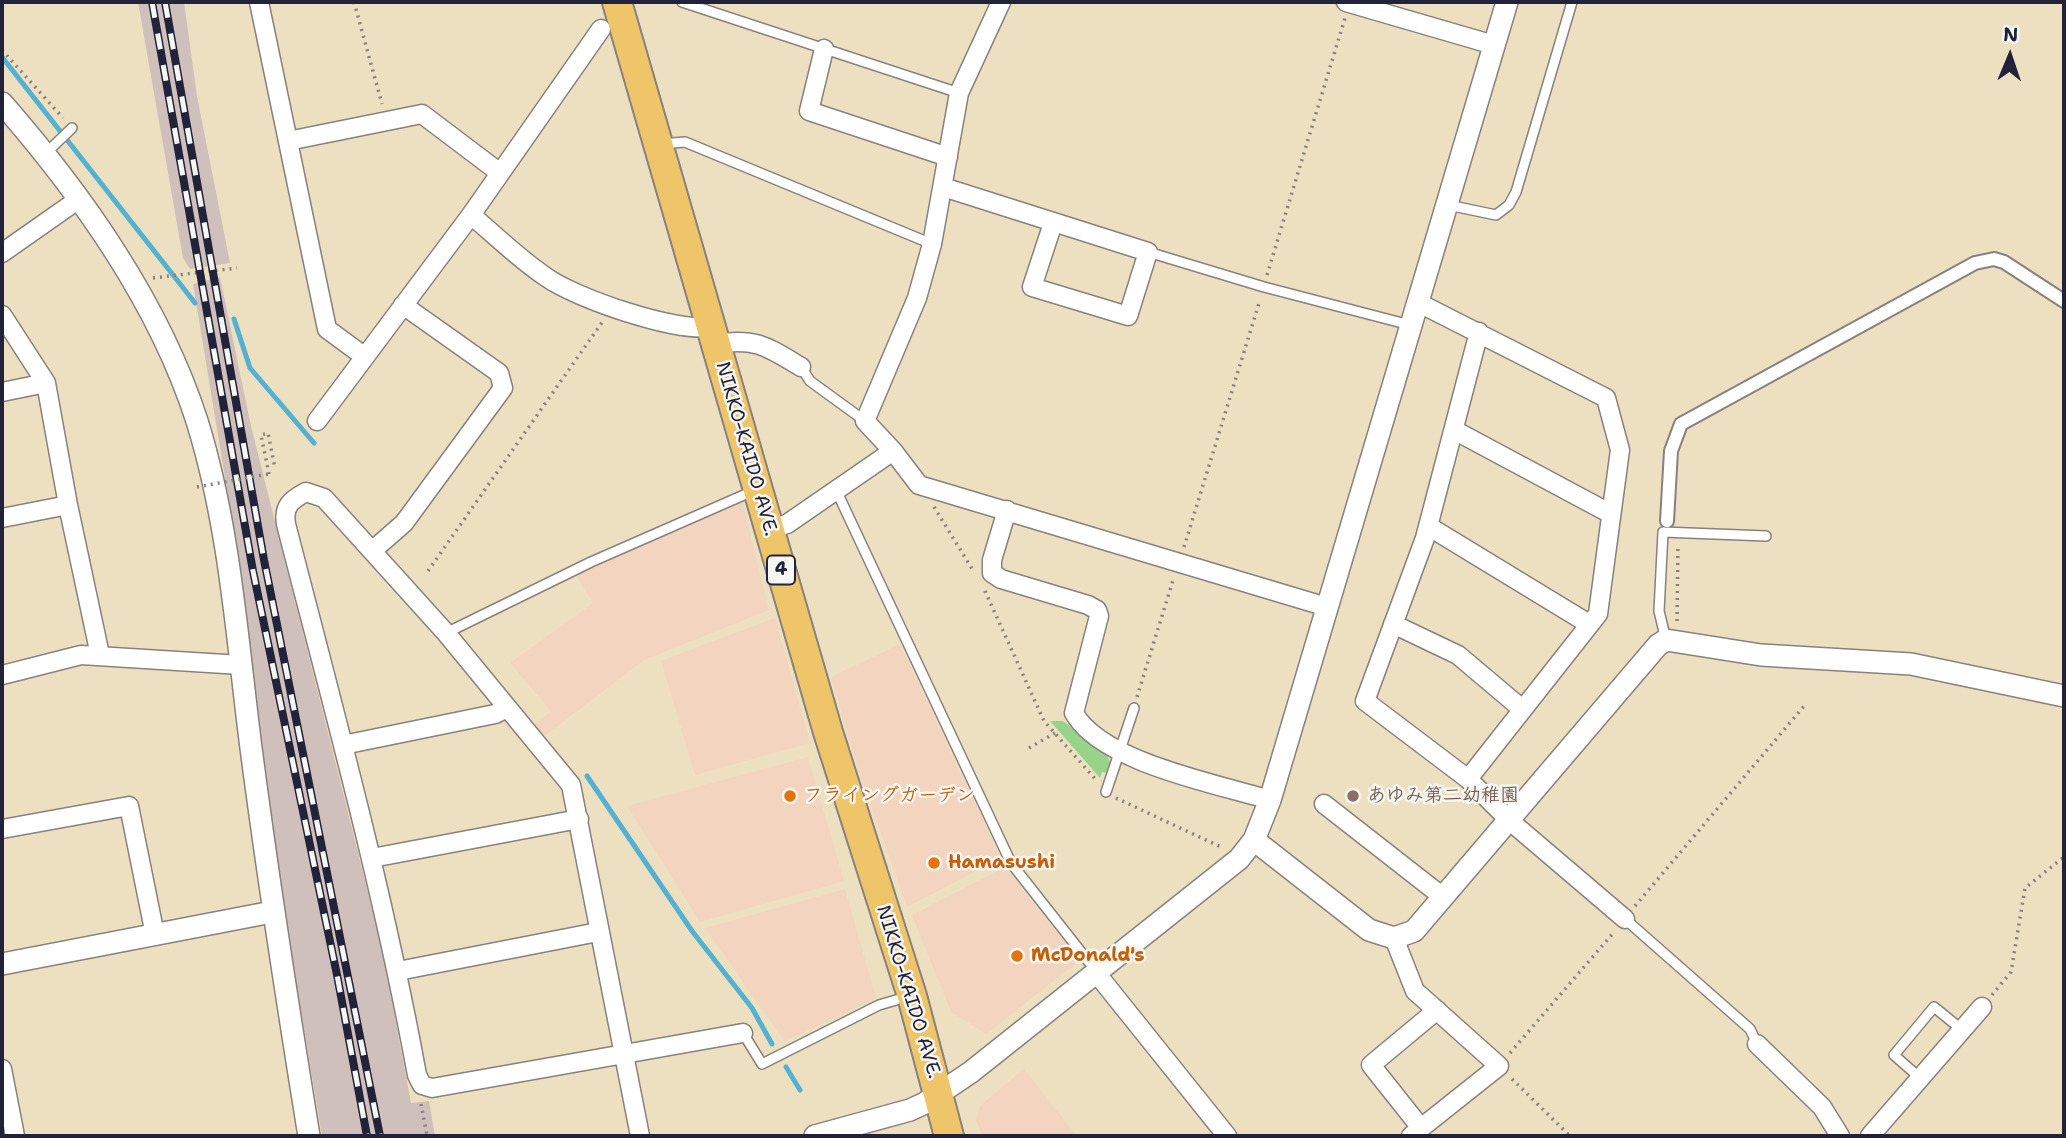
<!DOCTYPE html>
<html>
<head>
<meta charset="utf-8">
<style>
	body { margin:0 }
	#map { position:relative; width:2066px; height:1138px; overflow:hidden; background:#ede0c1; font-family:"Shantell Sans",sans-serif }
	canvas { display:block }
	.frame { position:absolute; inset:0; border:4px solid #22223b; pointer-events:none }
	.north { position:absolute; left:1975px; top:21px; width:70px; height:70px; -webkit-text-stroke:5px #f6f6f2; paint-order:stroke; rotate:2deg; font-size:19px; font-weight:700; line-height:28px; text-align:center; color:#22223b }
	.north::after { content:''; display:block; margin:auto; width:24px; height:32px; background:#22223b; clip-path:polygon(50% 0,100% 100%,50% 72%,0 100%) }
</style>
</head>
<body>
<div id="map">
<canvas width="2066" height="1138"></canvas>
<div class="frame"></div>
<div class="north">N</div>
</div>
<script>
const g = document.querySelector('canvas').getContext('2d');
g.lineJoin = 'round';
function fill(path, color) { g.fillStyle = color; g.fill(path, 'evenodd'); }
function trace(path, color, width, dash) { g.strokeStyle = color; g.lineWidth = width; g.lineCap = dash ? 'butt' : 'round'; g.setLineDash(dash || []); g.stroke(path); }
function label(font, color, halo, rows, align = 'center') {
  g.font = font + ' "Shantell Sans","Klee One",sans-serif'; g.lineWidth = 5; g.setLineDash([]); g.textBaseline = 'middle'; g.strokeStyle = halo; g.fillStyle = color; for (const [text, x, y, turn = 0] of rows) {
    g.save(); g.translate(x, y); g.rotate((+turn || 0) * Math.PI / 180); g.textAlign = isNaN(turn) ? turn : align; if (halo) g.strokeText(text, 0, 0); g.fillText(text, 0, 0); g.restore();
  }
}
const built = new Path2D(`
	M742 501 769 610 644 660 542 738 533 726 551 711 510 663 593 603 576 575Z
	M775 618 810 743 695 775 661 661Z
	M900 644 1001 858 907 907 857 766 831 677Z
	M808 757 844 881 700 922 627 806Z
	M1005 867 1079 961 986 1034 951 1012 912 915Z
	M845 889 876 998 785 1042 705 928Z
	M1024 1069 1077 1136H982L976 1120 980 1106Z`);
const industrial = new Path2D(`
	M138 2H184L197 96 230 263 190 269 183 258Z
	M220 277 251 426 383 952 411 1103 429 1101 435 1136H322L278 875 234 532 193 284Z`);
const green = new Path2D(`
	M1050 721H1063L1107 755 1110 762 1106 773 1102 772 1100 778Z`);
const stream = new Path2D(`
	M2 57 195 303
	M234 319 250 368 314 443
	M587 776 692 931 752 1008 772 1044
	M786 1067 800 1090`);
const path = new Path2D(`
	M354 2 382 104
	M2 50 63 118
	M1267 275 1345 18
	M153 278 237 268
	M269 474 261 435 268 433 275 468
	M934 507 974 572
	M1184 547 1260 300
	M428 571 603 321
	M985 591 1044 721 1097 781
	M1677 621 1678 546
	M1137 697 1174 577
	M1029 748 1055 733
	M1116 798 1223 848
	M1635 906 1805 705
	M1992 995 2011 972 2025 888 2064 857
	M1510 1053 1615 931
	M1512 1079 1570 1136
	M421 1104 427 1136`);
const service = new Path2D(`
	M682 2 959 93
	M660 144 685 142 932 244
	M46 153 72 128
	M1448 205 1496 215 1509 205 1516 192 1572 2
	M1148 252 1264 287 1410 325
	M801 367 810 381 865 421
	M837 492 1011 863 1096 971
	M446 633 591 562 753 491
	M1666 640 1659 611 1663 532 1766 536
	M1106 792 1134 708
	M1625 919 1750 1029 1757 1044
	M743 1033 762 1064 879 1005 910 996
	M1920 1078 1894 1055 1934 1007 1961 1029`);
const pedestrian = new Path2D(`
	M1667 521 1671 451 1681 424 1975 263 1994 259 2004 262 2064 301`);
const minor = new Path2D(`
	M259 2 327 329 365 357
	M1346 2 1494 45
	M824 49 809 111 948 157
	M288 141 422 114 500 173
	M943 187 1148 252 1128 316 1032 287 1053 223
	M471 215C495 235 519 259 546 277 577 299 675 332 711 327
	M2 253 79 199
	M1419 303 1606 398 1620 450 1598 614 1468 779 1365 701 1425 538 1479 332
	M2 315 46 383 68 505 2 518
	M716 344C755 337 768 347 801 367
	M2 392 46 383
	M317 421 471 215 601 29
	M1454 430 1611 514
	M893 451 919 485 1327 607
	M68 505 100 655
	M1007 510 992 560V573L1001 579 1088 605 1097 610 1099 616 1074 713C1101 762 1217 784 1270 800
	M1428 526 1589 624
	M770 529 787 524 893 451 865 421 917 298 932 244 959 93 1001 2
	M372 551 404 523 503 388 499 373 403 305
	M1393 624 1458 655 1522 709
	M2 675 81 655 241 665
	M343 745 495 714 507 708
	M1468 779 1510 821 1625 919
	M1324 804 1443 897
	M2 829 129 806 155 935
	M372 858 579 819
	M1394 938 1415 991 1499 1066 1411 1136
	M398 971 598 932
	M1097 974 1227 1136
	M1757 1044 1822 1107 1840 1136
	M2 1069 15 1136
	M1421 1128 1371 1065 1437 1010
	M640 1136 571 785 446 633 324 498 306 492C291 500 283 506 286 524 333 707 383 889 417 1075L422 1085 432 1088 743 1033
	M1870 1136 1982 1007`);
const tertiary = new Path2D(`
	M2 103C83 196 159 303 197 421 230 527 237 639 251 748 268 878 288 1007 309 1136
	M1254 840 1369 930 1394 938 1414 931 1658 645 1666 640 1761 655 1911 664 2064 696
	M2 964 272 912
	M815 1136 910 1110 925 1103 971 1072 1239 859 1254 840 1270 800 1507 2`);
const trunk = new Path2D(`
	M617 2 828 732 912 996 949 1136`);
const rail = new Path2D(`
	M152 2 253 571 337 975 367 1136
	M165 2 264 560 380 1136`);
const pathBridge = new Path2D(`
	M197 487 269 474`);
const markers = [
	[790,796,7,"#e8710a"],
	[1353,796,7,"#8d6e63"],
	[934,863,7,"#e8710a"],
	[1017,956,7,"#e8710a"]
];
const shields = [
	[781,570,28]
];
const shieldNames = [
	["4",781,570]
];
const streetNames = [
	["NIKKO-KAIDO AVE.",746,449,74],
	["NIKKO-KAIDO AVE.",908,992,73]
];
const foodNames = [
	["フライングガーデン",804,796],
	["Hamasushi",948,863],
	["McDonald's",1031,956]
];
const educationNames = [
	["あゆみ第二幼稚園",1367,796]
];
fill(built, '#f3d4bf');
fill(industrial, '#cfc0bb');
fill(green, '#97d489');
trace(stream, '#53b2d1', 5);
trace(service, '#88817e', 12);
trace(pedestrian, '#88817e', 16);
trace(minor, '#88817e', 21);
trace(tertiary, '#88817e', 24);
trace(trunk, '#88817e', 32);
trace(path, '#88817e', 3.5, [2, 5]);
trace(service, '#fff', 9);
trace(pedestrian, '#fff', 12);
trace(minor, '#fff', 18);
trace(tertiary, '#fff', 21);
trace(trunk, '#eec569', 28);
trace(rail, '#22223b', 8);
trace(rail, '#f6f6f2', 5, [16]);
trace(pathBridge, '#88817e', 3.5, [2, 5]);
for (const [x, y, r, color] of markers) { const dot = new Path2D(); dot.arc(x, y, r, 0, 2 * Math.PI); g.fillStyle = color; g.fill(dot); trace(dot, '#f6f6f2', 2.5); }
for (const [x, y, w] of shields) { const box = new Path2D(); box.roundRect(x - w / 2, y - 14.5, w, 29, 5); g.fillStyle = '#f6f6f2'; g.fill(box); trace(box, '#22223b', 2); }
label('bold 18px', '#22223b', null, shieldNames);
label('19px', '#22223b', '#f6f6f2', streetNames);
label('bold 19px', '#c56008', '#f6f6f2', foodNames, 'left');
label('bold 19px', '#785e54', '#f6f6f2', educationNames, 'left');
</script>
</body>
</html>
